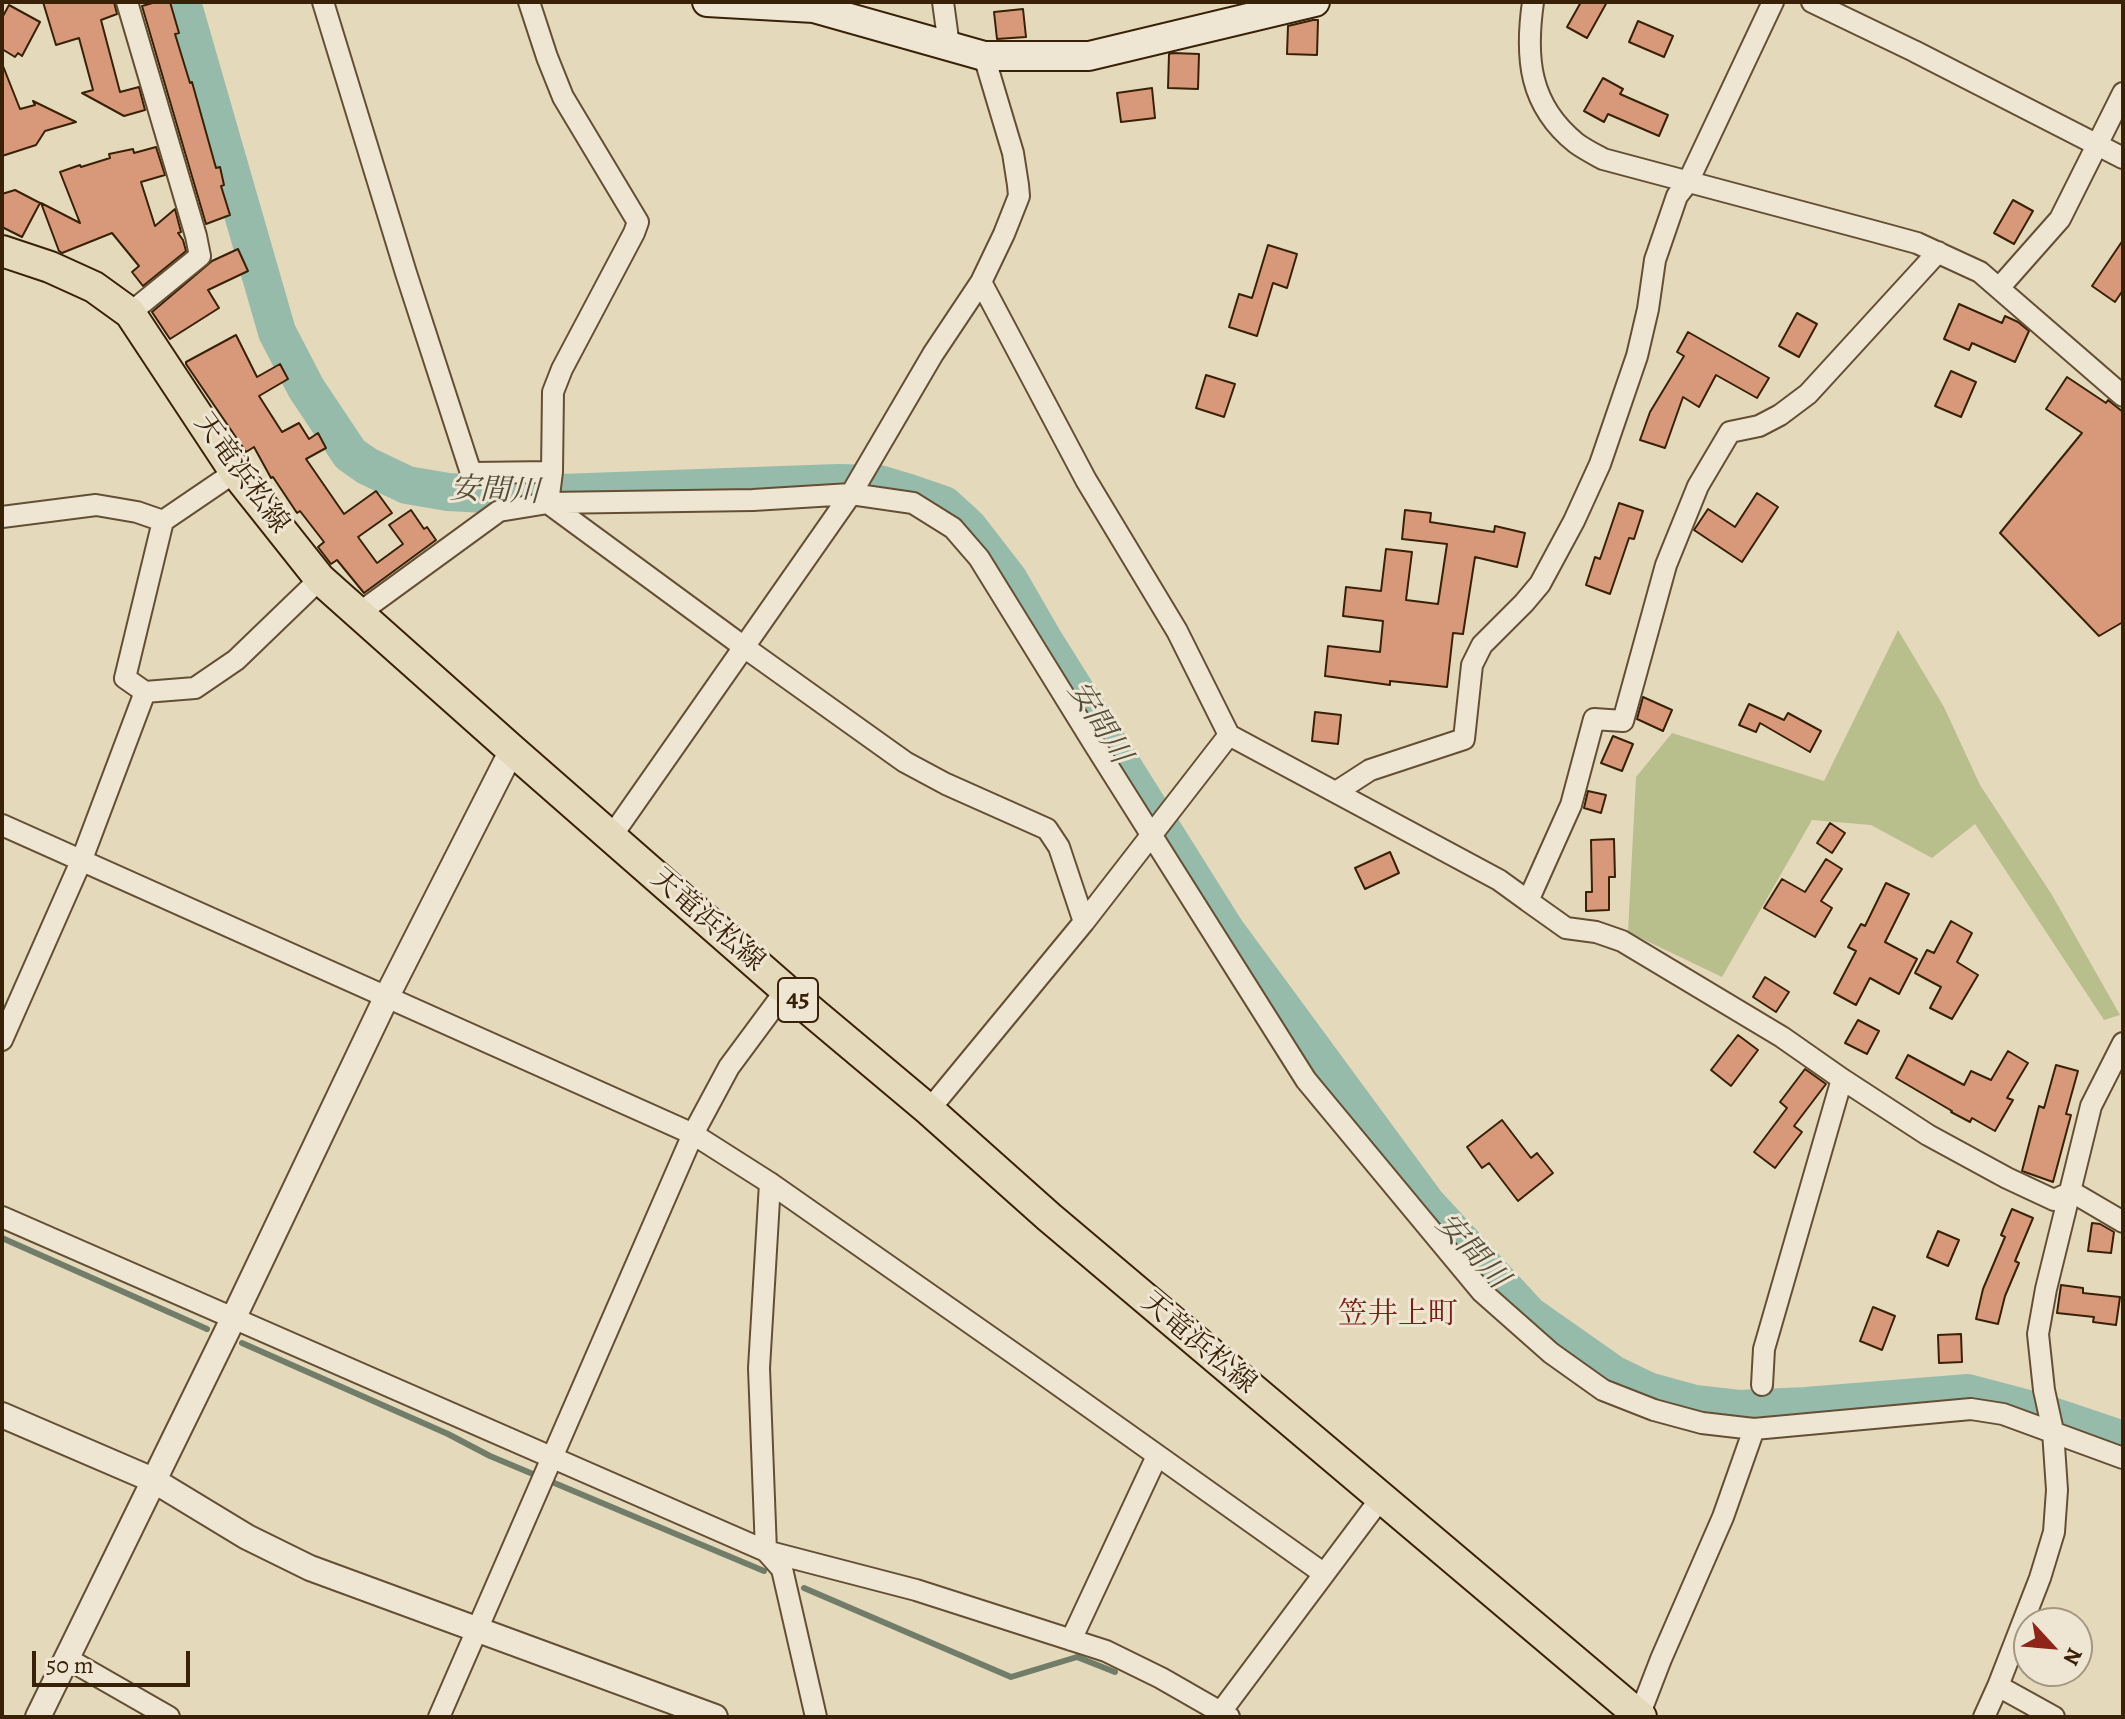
<!DOCTYPE html>
<html>
<head>
<meta charset="utf-8">
<style>
	body { margin:0 }
	#map { position:relative; width:2125px; height:1719px; overflow:hidden; background:#e5d9bc; font-family:Alegreya,serif }
	canvas { display:block }
	.frame { position:absolute; inset:0; border:4px solid #392107; pointer-events:none }
	.north { position:absolute; left:2013px; top:1607px; width:80px; height:80px; box-sizing:border-box; background:#eee6d3; border:2px solid #a69781; border-radius:50%; rotate:116deg; font-size:22px; font-weight:700; line-height:32px; text-align:center; color:#392107 }
	.north::after { content:''; display:block; margin:auto; width:28px; height:36px; background:#8f2418; clip-path:polygon(50% 0,100% 100%,50% 72%,0 100%) }
	.scale { position:absolute; left:32px; top:1651px; width:158px; height:36px; box-sizing:border-box; border:4px solid #392107; border-top:0; padding-left:10px; font-size:24px; line-height:28px; white-space:nowrap; color:#392107; -webkit-text-stroke:6px #eee6d3; paint-order:stroke }
</style>
</head>
<body>
<div id="map">
<canvas width="2125" height="1719"></canvas>
<div class="frame"></div>
<div class="north">N</div>
<div class="scale">50 m</div>
</div>
<script>
const g = document.querySelector('canvas').getContext('2d');
g.lineJoin = 'round';
function fill(path, color) { g.fillStyle = color; g.fill(path, 'evenodd'); }
function trace(path, color, width, dash) { g.strokeStyle = color; g.lineWidth = width; g.lineCap = dash ? 'butt' : 'round'; g.setLineDash(dash || []); g.stroke(path); }
function label(font, color, halo, rows, align = 'center') {
  g.font = font + ' Alegreya,"Noto Serif JP",serif'; g.lineWidth = 6; g.setLineDash([]); g.textBaseline = 'middle'; g.strokeStyle = halo; g.fillStyle = color; for (const [text, x, y, turn = 0] of rows) {
    g.save(); g.translate(x, y); g.rotate((+turn || 0) * Math.PI / 180); g.textAlign = isNaN(turn) ? turn : align; if (halo) g.strokeText(text, 0, 0); g.fillText(text, 0, 0); g.restore();
  }
}
const green = new Path2D(`
	M1898 630 1944 707 1980 785 2052 895 2120 1015 2104 1020 1975 824 1932 858 1871 825 1812 820 1722 977 1628 932 1636 777 1672 733 1824 781Z`);
const stream = new Path2D(`
	M2 1238 207 1329
	M242 1343 448 1434 490 1456 764 1571
	M804 1588 1011 1677 1077 1657 1115 1672`);
const river = new Path2D(`
	M182 2 277 332 306 388 350 454 367 466 407 485 448 492 505 495 838 483 879 484 909 493 944 505 968 527 1009 580 1043 639 1226 931 1426 1203 1529 1315 1613 1374 1648 1391 1695 1404 1739 1409 1806 1406 1968 1393 2040 1412 2123 1440`);
const building = new Path2D(`
	M43 2H114L117 14 101 20 120 92 139 87 145 110 124 116 82 93 93 90 79 38 56 45Z
	M156 2H170L179 33 175 34 190 83 192 82 216 168 220 167 224 185 221 186 230 215 206 224 142 6Z
	M1581 2H1607L1587 38 1567 27Z
	M9 5 40 22 22 56 18 53 15 57 2 49V18Z
	M1023 9 1026 37 997 39 994 12Z
	M1313 20H1318L1317 55 1287 54 1288 26Z
	M1638 21 1673 36 1664 57 1629 42Z
	M1173 53 1199 54 1198 89 1168 88 1169 54Z
	M3 66 20 109 35 105 33 101 76 122 45 131 36 145 2 156Z
	M1603 78 1623 89 1620 94 1668 115 1659 136 1608 114 1604 122 1584 111Z
	M1152 88 1155 118 1121 122 1117 93Z
	M156 147 165 175 141 182 155 226 175 209 181 232 178 233 183 240 186 251 143 286 132 272 139 266 112 233 62 253 59 251 41 203 80 223 60 172 80 165 81 167 110 158 109 154 133 149 134 153Z
	M15 190 40 203 22 237 2 227V194Z
	M2013 200 2033 211 2014 244 1994 233Z
	M2123 240V290L2115 302 2092 286Z
	M1268 245 1297 254 1287 288 1273 283 1257 336 1229 327 1239 294 1252 298Z
	M238 249 248 271 208 290 219 308 170 339 152 312 212 261Z
	M1959 304 2002 323 2005 316 2018 322 2029 331 2015 362 1972 343 1969 350 1944 339Z
	M1797 313 1817 324 1799 357 1779 346Z
	M1688 332 1769 378 1757 398 1716 375 1699 407 1683 397 1665 448 1640 440 1650 412 1684 356 1677 352Z
	M236 335 257 377 280 364 288 379 259 396 282 432 299 423 309 439 318 433 326 448 306 459 344 514 376 491 392 513 358 537 377 563 403 544 389 525 411 510 424 529 427 527 436 540 364 593 337 560 331 564 318 547 324 542 300 511 297 513 273 477 271 478 254 447 246 452 186 364V362Z
	M1951 371 1976 382 1961 417 1935 406Z
	M1206 375 1235 384 1224 417 1196 408Z
	M2067 377 2106 403 2108 400 2123 412V622L2099 636 2000 533 2082 433 2046 409Z
	M1757 493 1778 507 1742 562 1694 530 1708 509 1735 527Z
	M1619 503 1643 511 1634 539 1629 538 1610 594 1586 585 1595 557 1600 559Z
	M1405 510 1431 513 1430 522 1494 532 1495 526 1525 533 1517 567 1475 557 1463 634 1453 633 1447 687 1390 681V685L1325 676 1328 646 1380 652 1383 621 1343 616 1346 587 1381 591 1386 549 1412 552 1406 600 1438 604 1447 544 1402 539Z
	M1643 697 1672 710 1663 731 1637 719Z
	M1749 704 1784 720 1788 713 1821 731 1810 752 1760 723 1756 732 1739 725Z
	M1315 712 1341 715 1338 744 1312 741Z
	M1613 736 1633 744 1622 771 1601 763Z
	M1588 791 1606 795 1601 813 1584 808Z
	M1830 823 1845 833 1832 853 1817 843Z
	M1614 839 1615 877H1609V910L1586 911V892H1592L1591 840Z
	M1390 852 1399 873 1365 889 1355 868Z
	M1826 859 1842 869 1821 901 1832 908 1815 937 1764 908 1782 879 1805 892Z
	M1886 883 1909 894 1885 942 1917 959 1899 994 1870 978 1856 1005 1834 993 1856 951 1848 947 1861 924 1865 926Z
	M1951 921 1972 933 1957 962 1978 975 1952 1019 1930 1008 1941 987 1915 973 1927 950 1934 953Z
	M1765 977 1789 992 1776 1012 1753 997Z
	M1858 1020 1879 1031 1867 1054 1845 1043Z
	M1738 1035 1758 1050 1731 1086 1711 1070Z
	M2008 1051 2028 1063 2007 1098 2013 1100 1995 1131 1972 1118 1970 1122 1951 1112 1952 1111 1896 1078 1908 1055 1964 1085 1971 1071 1991 1080Z
	M2056 1065 2078 1071 2066 1114 2071 1115 2053 1182 2022 1171 2039 1106 2044 1108Z
	M1805 1069 1826 1084 1794 1126 1802 1132 1775 1168 1754 1152 1787 1108 1780 1102Z
	M1502 1120 1531 1158 1537 1153 1553 1173 1518 1201 1489 1163 1482 1168 1467 1147Z
	M2012 1209 2033 1218 2015 1261 2019 1263 2005 1296 1998 1324 1976 1319 1983 1289 2005 1237 2001 1235Z
	M2092 1223 2100 1224 2114 1232 2111 1253 2088 1251Z
	M1938 1231 1959 1240 1948 1266 1927 1257Z
	M2061 1285 2083 1288V1293L2120 1297 2116 1325 2093 1322 2094 1317 2057 1313Z
	M1873 1307 1895 1316 1882 1350 1860 1341Z
	M1961 1334 1962 1362 1939 1363 1938 1335Z`);
const minor = new Path2D(`
	M127 2 196 236 200 256 130 313
	M323 2 406 273 471 473 552 472 548 503 744 647 611 837
	M529 2 547 57 563 97 638 222 634 233 562 369 553 392 552 472
	M943 2 949 46
	M1533 2C1525 58 1529 105 1576 143 1584 149 1594 154 1603 159L1873 231 1917 243 1980 272 2123 396
	M1812 2 1914 51 2123 158
	M984 56 1013 153 1018 185 1019 196 1004 234 981 282 933 354 851 494 744 647 905 762 946 784 1047 829 1059 847 1084 922
	M981 282 1086 480 1177 631 1229 735 1499 880 1528 901 1571 805 1594 719 1623 721 1666 565 1698 486 1730 432 1759 426 1780 415 1808 394 1938 252
	M1999 288 2060 219 2123 93
	M2 517 96 505 137 512 163 521 125 678 145 692 195 688 236 660 320 579
	M163 521 235 472
	M359 613 499 511 548 503 753 500 851 494 913 503 953 528 979 558 1094 744 1306 1080 1482 1292 1551 1353 1603 1390 1654 1410 1702 1423 1754 1429 1971 1409 2003 1414 2123 1458
	M1336 792 1370 770 1464 739 1472 665 1482 645 1524 603 1540 584 1574 521 1600 464 1637 356 1648 309 1655 260 1677 196 1688 182 1773 2
	M2 825 693 1134 770 1183 1026 1362 1323 1573
	M1528 901 1566 928 1596 932 1622 941 1782 1037 1842 1079 1928 1135 2007 1178 2054 1200 2072 1192 2123 1222
	M2 1040 82 859 145 692
	M929 1110 1084 922 1229 735
	M770 1183 759 1368 766 1551 782 1569 816 1717
	M2 1217 766 1551 916 1590 1106 1651 1161 1678 1229 1717
	M1762 1385 1764 1349 1842 1079
	M1071 1640 1157 1456
	M66 1658 169 1717
	M1998 1686 2054 1717
	M1639 1716 1661 1659 1723 1517 1754 1429
	M439 1717 693 1134 729 1067 786 990
	M1217 1717 1381 1498
	M1984 1717 1998 1686 2040 1578 2054 1532 2057 1490 2053 1431 2044 1390 2038 1334 2046 1289 2091 1106 2123 1043`);
const tertiary = new Path2D(`
	M2 1415 153 1480 247 1537 310 1568 715 1717
	M38 1717 233 1319 387 996 512 750`);
const secondary = new Path2D(`
	M707 2 814 8 984 56H1089L1315 2`);
const primary = new Path2D(`
	M2 251 50 267 94 287 130 313 235 472 320 579 512 750 786 990 929 1110 1049 1217 1641 1717`);
const shields = [
	[798,1000,40]
];
const shieldNames = [
	["45",798,1000]
];
const streetNames = [
	["天竜浜松線",241,474,54],
	["天竜浜松線",707,921,41],
	["天竜浜松線",1198,1344,40]
];
const waterNames = [
	["安間川",495,492,2],
	["安間川",1098,723,58],
	["安間川",1471,1252,47]
];
const neighbourhoodNames = [
	["笠井上町",1398,1316]
];
fill(green, '#b9be8d');
trace(stream, '#717d69', 6);
trace(river, '#97bbab', 38);
fill(building, '#d7997a');
trace(building, '#392107', 2);
trace(minor, '#644f34', 24);
trace(tertiary, '#644f34', 28);
trace(secondary, '#392107', 32);
trace(primary, '#392107', 34);
trace(minor, '#eee6d3', 20);
trace(tertiary, '#eee6d3', 24);
trace(secondary, '#eee6d3', 28);
trace(primary, '#e5d9bc', 30);
for (const [x, y, w] of shields) { const box = new Path2D(); box.roundRect(x - w / 2, y - 22, w, 44, 6); g.fillStyle = '#eee6d3'; g.fill(box); trace(box, '#392107', 2); }
label('bold 26px', '#392107', null, shieldNames);
label('28px', '#392107', '#eee6d3', streetNames);
label('italic 30px', '#554f38', '#eee6d3', waterNames);
label('30px', '#7a1f14', '#eee6d3', neighbourhoodNames);
</script>
</body>
</html>
